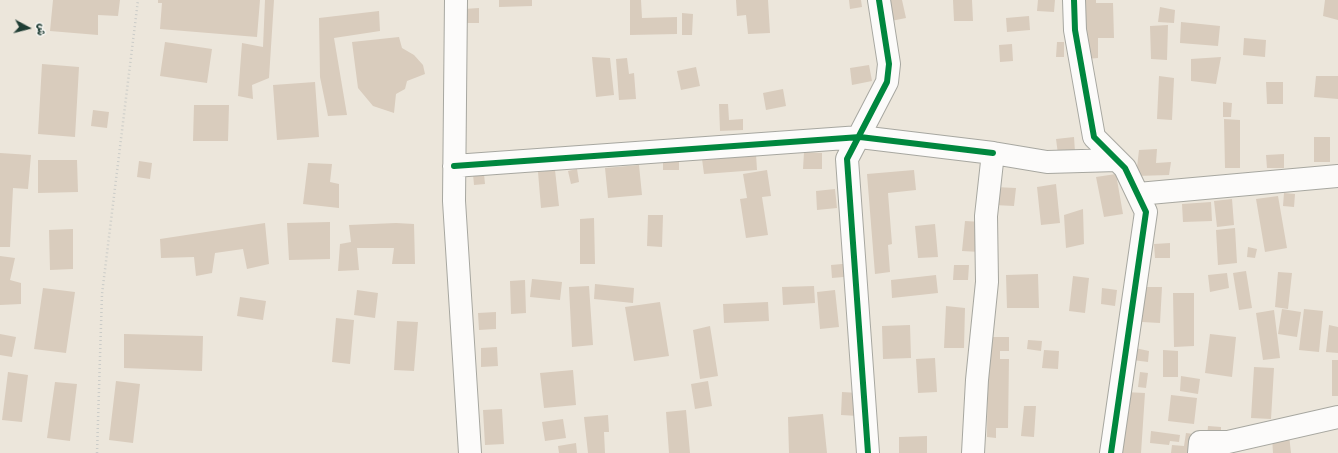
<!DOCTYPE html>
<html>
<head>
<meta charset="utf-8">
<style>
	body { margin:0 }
	#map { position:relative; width:1338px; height:453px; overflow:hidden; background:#ece6db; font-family:"Gochi Hand","Playpen Sans Arabic",sans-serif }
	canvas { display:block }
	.north { position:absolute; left:8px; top:8px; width:40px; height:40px; -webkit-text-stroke:3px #f6f6f2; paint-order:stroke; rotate:97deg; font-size:11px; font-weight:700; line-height:16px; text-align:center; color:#1f3d34 }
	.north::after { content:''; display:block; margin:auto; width:14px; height:18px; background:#1f3d34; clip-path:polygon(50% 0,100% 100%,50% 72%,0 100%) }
</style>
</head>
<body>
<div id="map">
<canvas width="1338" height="453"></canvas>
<div class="north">ش</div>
</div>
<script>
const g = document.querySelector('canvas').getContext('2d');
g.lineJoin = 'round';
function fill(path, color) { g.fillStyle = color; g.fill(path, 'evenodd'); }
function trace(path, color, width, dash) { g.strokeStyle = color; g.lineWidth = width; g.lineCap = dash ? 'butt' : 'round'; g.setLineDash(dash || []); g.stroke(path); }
const building = new Path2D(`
	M53 0H120L118 16 98 15V35L50 31Z
	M158 0H260L257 37 160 29 162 3H158Z
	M265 0H274L269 78 252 85 253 99 238 96 242 43 263 47Z
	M499 0H532V6L499 7Z
	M630 0H641L642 18 677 17V34L630 35Z
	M736 0H768L770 33 748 34 746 15 737 16Z
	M849 0H861L862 7 850 9Z
	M887 0H902L906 18 891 21Z
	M953 0H972L973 21H954Z
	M1038 0H1055L1054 12 1037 11Z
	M1083 0H1096V3H1113L1114 38H1098V58L1085 59Z
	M1325 0H1338V20L1323 16Z
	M1160 7 1175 10 1174 23 1158 22Z
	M479 8V23H464V9Z
	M379 11 380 31 334 38 347 115 328 116 320 77 319 18Z
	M682 13 693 14 692 35H682Z
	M1029 16 1030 30 1007 32 1006 18Z
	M1181 22 1220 26 1218 46 1180 43Z
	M1168 25 1167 60 1151 59 1150 26Z
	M399 37 402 48 414 55 423 65 425 74 407 81 405 89 396 94 394 113 373 106 358 88 352 42Z
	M1244 38 1266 40 1265 57 1243 55Z
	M165 42 212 49 207 83 160 76Z
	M1057 42H1064V57H1056Z
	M1012 44 1013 61 1000 62 999 45Z
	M592 57 610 58 614 95 596 97Z
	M1221 57 1216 84 1191 81V59Z
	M627 58 629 74 634 73 636 99 619 100 616 59Z
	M42 64 79 67 75 137 38 134Z
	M869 65 872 81 852 85 850 68Z
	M696 67 700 86 681 90 677 71Z
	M1159 76 1174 78 1172 120 1157 119Z
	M1316 76H1338V99L1314 97Z
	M315 82 319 137 277 140 273 85Z
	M1266 82H1283V104H1267Z
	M783 89 786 106 766 110 763 93Z
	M1223 102 1232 103 1231 117H1223Z
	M719 104H728L729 120 743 119V130L720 131Z
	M194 105H229L228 141H193Z
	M93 110 109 112 107 128 91 126Z
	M1224 119 1240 120V168H1225Z
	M1074 137 1075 152 1058 154 1056 139Z
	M1314 137H1330V162H1314Z
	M1157 149 1156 163 1171 162 1169 175 1136 176 1139 150Z
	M804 152 822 153V169H803Z
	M0 153 31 155 28 189 13 188 10 247H0Z
	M756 154 757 170 704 174 702 159Z
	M1284 154V168H1267L1266 155Z
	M38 160H77L78 192 38 193Z
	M139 161 152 163 150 179 137 177Z
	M663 161H679V170H663Z
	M308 163 332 164 330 182 339 184V208L303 204Z
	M639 165 642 195 608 198 605 168Z
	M577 169 579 182 571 184 568 171Z
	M555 170 559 206 541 208 538 172Z
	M767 170 771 196 762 197 768 235 746 238 740 199 747 198 743 174Z
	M914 170 916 190 888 193 892 244 888 245 890 272 875 274 867 174Z
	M473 174H484L485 184 474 185Z
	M1116 174 1123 214 1104 217 1096 177Z
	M1056 184 1060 223 1041 225 1037 187Z
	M995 187 1016 188 1014 206 994 205Z
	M835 189 837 208 817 210 816 191Z
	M1284 193 1295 194 1294 207 1283 206Z
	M1278 196 1287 248 1265 252 1256 199Z
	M1232 199 1234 225 1217 227 1214 201Z
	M1211 202 1212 221 1183 222 1182 204Z
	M1083 209 1084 244 1066 248 1064 215Z
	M648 215H663L662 247 647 246Z
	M594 218 595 264H580V219Z
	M965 221 982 222 980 252 962 251Z
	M330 222V259L289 260 287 223Z
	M265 223 269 264 247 269 243 249 215 253 212 273 196 276 194 257 161 258 160 239Z
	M396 223 414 224 415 264H392L394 248H357L359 270 338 271 340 244 351 242 349 225Z
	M935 224 938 257 918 258 915 226Z
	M1235 228 1237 263 1218 265 1216 230Z
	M73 229V269L50 270 49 230Z
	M1170 243V258H1155L1154 244Z
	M1248 247 1257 249 1255 258 1247 257Z
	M0 256 15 258 10 280 21 283V304L0 305Z
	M853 263 855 276 832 278 831 265Z
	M954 265H969L968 280H953Z
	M1246 271 1252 308 1239 310 1233 273Z
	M1278 272 1292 273 1288 309 1275 307Z
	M1227 273 1229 288 1210 292 1208 275Z
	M1038 274 1039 308H1007L1006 275Z
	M936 275 938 293 892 298 891 280Z
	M1073 276 1089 278 1085 313 1069 311Z
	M532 279 562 282 560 300 530 297Z
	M525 280 526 313 511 314 510 281Z
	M595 284 634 288 633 303 594 299Z
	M589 286 593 345 572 347 569 287Z
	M814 286 815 303 783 305 782 287Z
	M1143 287H1162L1160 323 1142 322Z
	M43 288 75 292 66 353 34 349Z
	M1102 288 1117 290 1115 306 1101 304Z
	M357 290 378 293 375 318 354 315Z
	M835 290 839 327 820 329 817 292Z
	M1173 293H1194V346L1174 347Z
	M240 297 266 301 263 320 237 316Z
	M660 302 669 356 634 361 625 307Z
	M768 302 769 321 724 323 723 304Z
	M946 306 965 308 964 348H944Z
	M1282 309 1301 312 1297 337 1278 334Z
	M1304 309 1323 311 1319 352 1299 350Z
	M1274 310 1280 358 1263 360 1256 313Z
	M496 312V329L479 330 478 313Z
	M336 318 354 320 350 364 332 362Z
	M397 321 418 322 414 371 394 370Z
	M910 325 911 358 883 359 882 326Z
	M1329 325 1338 327V353L1326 352Z
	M710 326 718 376 700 379 693 330Z
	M0 334 16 337 12 357 0 355Z
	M124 334 203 336 202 371 124 368Z
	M1210 334 1236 337 1232 377 1205 373Z
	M988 337H1009V351H1000V359H1009L1008 428H996V438L987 437Z
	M1028 340 1042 341 1041 351 1027 349Z
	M497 347 498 366 481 367V348Z
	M1135 348 1149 351 1148 362 1133 360Z
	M1044 350 1059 351 1058 369 1042 368Z
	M1163 350 1178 351V377H1163Z
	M935 358 937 392 918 393 916 359Z
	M1332 360H1338V396H1332Z
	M1254 367 1274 368 1271 419 1251 418Z
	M573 370 576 405 544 408 540 373Z
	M8 372 28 375 22 422 2 420Z
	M1140 372 1148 373 1146 388 1138 387Z
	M1181 376 1200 379 1198 394 1180 391Z
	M116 381 140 384 133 443 109 440Z
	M708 381 712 406 695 409 691 384Z
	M55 382 77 384 70 441 47 438Z
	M842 392 859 393 858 416 841 415Z
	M1124 392 1145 393 1141 453H1120Z
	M1171 395 1197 398 1194 424 1168 421Z
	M1024 406H1036L1034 437 1021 436Z
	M502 409 504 444 485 445 483 410Z
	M686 410 690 453H669L666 412Z
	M823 414 827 453H789L788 417Z
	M608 415 609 432H604L605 453H588L584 417Z
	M563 419 566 438 545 441 542 422Z
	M1208 426 1221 427V439L1207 438Z
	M1151 431 1180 435 1179 442 1170 441 1169 445 1150 443Z
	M1186 433 1194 434 1192 453H1171L1172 445 1184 446Z
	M1289 435 1291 453H1273L1272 437Z
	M927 436V453H899V437Z
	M576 443 577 453H559L558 446Z`);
const path = new Path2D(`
	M97 453 102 294 138 0`);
const minor = new Path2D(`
	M456 0 454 201 470 453
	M1074 0 1075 30 1094 137 1125 168 1146 212 1111 453
	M454 166 860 137 993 153
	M1138 194 1338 176
	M868 453 847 159 887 82 889 64 879 0
	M973 453 977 380 987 282 986 216 993 153 1047 162 1117 160
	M1199 453 1200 442H1228L1338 417`);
const cycleway = new Path2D(`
	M1074 0 1075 30 1094 137 1125 168 1146 212 1111 453
	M454 166 860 137 993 153
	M868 453 847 159 887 82 889 64 879 0`);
fill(building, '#d9ccbd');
trace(minor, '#a7a7a0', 24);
trace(path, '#cbccc8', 2.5, [1, 3]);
trace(minor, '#fcfbfa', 22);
trace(cycleway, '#00873e', 6);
</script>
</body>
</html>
